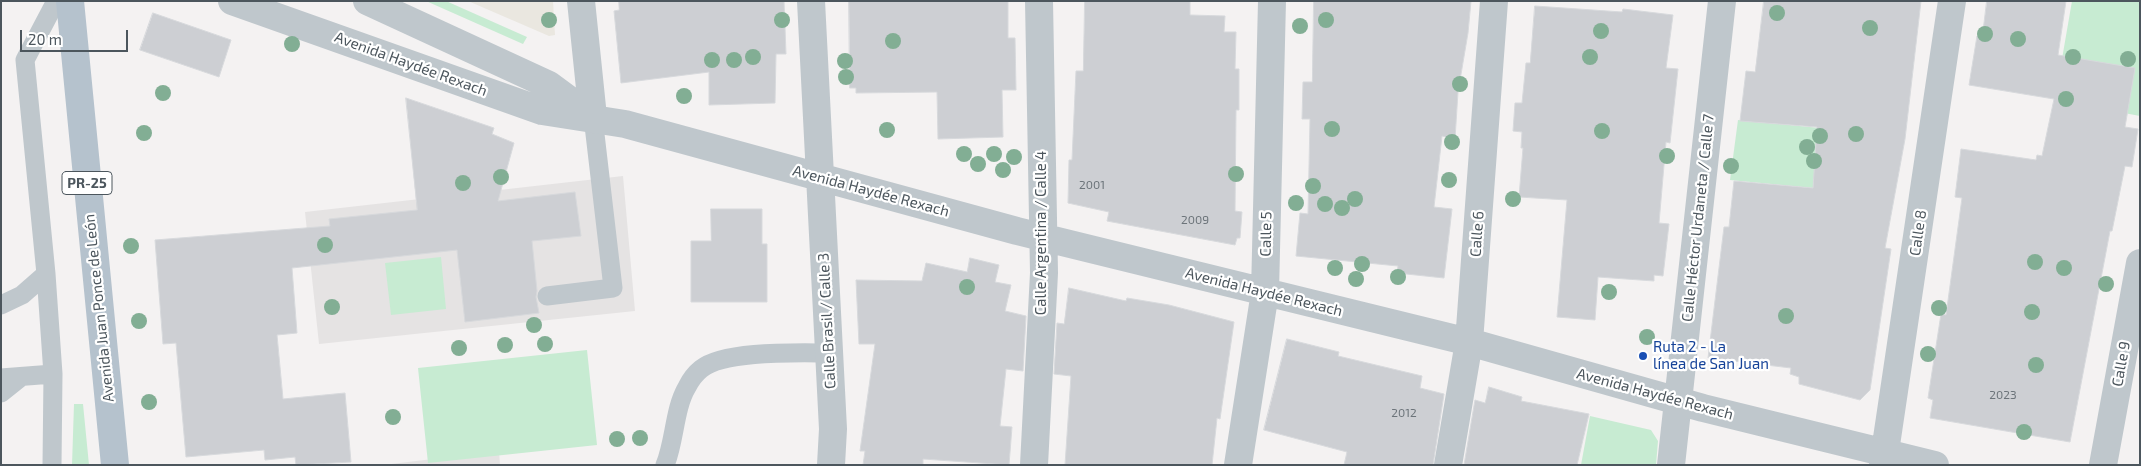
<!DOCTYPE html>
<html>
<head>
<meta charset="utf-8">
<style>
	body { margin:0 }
	#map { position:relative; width:2141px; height:466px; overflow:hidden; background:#f4f2f2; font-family:"Exo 2",sans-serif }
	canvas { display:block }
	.frame { position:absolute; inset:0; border:2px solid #4c565d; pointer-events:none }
	.scale { position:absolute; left:20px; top:30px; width:108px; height:22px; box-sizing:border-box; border:2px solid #4c565d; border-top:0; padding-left:6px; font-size:15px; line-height:18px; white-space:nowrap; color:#4c565d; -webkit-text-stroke:4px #fff; paint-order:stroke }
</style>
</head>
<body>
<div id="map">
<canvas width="2141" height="466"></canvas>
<div class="frame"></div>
<div class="scale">20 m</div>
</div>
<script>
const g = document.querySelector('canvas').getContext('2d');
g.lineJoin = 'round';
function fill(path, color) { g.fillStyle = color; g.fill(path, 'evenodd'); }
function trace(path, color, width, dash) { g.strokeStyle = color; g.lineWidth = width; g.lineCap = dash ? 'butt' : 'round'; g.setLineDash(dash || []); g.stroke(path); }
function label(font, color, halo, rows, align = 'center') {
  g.font = font + ' "Exo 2",sans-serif'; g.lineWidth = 4.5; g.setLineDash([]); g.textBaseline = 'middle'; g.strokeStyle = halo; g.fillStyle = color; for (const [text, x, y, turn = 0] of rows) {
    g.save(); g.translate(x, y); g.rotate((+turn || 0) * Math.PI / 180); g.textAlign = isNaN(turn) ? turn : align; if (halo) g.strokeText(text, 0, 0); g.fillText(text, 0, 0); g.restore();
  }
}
const commercial = new Path2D(`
	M468 1H553L555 35 549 36Z`);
const education = new Path2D(`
	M623 176 635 311 319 344 305 212Z
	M499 451 500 465H383Z`);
const green = new Path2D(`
	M426 1H446L527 37 523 44Z
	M2072 1H2140V116L2103 109 2053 111Z
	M1738 120 1820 128 1813 188 1730 180Z
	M441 257 446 309 391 315 385 263Z
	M587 350 597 445 428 463 418 368Z
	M74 404H83L89 465H72Z
	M1590 416 1651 430 1658 441 1656 465H1581Z`);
const building = new Path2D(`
	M619 1H784L786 54H776L775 103 709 105V72L621 83 614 11 619 10Z
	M849 1H1008V38H1015L1016 90H1002L1003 137 938 139 937 92 856 93V88H850Z
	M1085 1H1190V15L1225 16 1224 32H1236L1235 69H1239V110H1236L1235 211 1242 212 1240 238H1237L1235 245 1107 221 1109 212 1068 203 1069 160H1072L1076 71H1083Z
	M1314 1H1471L1468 33 1458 92 1455 139 1442 136 1434 207 1452 209 1444 278 1397 273 1398 266 1296 256 1300 213 1308 214 1310 119H1302L1303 82H1312Z
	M1764 1H1921L1905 139 1885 248 1891 249 1870 390 1860 400 1799 384V377L1790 374 1791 368 1708 358 1724 227H1729L1734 181 1813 188 1817 127 1740 121 1746 71 1755 72Z
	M1987 1H2066L2058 55 2135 68 2125 127 2138 129 2132 167 2125 166 2112 231H2110L2070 442 1930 418 1933 400 1928 398 1941 314 1946 315 1962 198 1955 197 1961 149 2036 160 2037 155 2042 156 2054 99 1969 85 1977 36 1982 37Z
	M1535 6 1622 12 1623 9 1673 15 1666 68 1678 69 1670 143 1666 142 1659 223 1669 224 1663 276 1654 275V281L1598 277 1595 320 1557 317 1567 200 1519 197 1523 148H1521L1522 132 1513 131 1515 103H1522L1526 63H1530Z
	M153 13 231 40 219 77 140 50Z
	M406 98 494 128 492 134 514 143 498 201 575 192 581 236 532 241 537 291 536 297 539 313 465 322 457 250 292 268 297 333 277 335 283 399 345 393 351 462 296 465 295 457 265 460 264 450 186 457 176 343 163 344 155 240 330 226 329 219 417 210Z
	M711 209H762V244H767V302H691V241H711Z
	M970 258 999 265 995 282 1011 285 1005 311 1026 316 1023 371 1006 369 1000 426 1012 427 1009 465 923 459V465H863L865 451H860L875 344H859L856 280 922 281 926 263 967 272Z
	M1069 288 1126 301 1127 298 1169 305 1234 322 1220 419 1217 418 1212 465H1065L1071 376 1054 374 1057 323 1064 324Z
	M1287 339 1339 352 1338 356 1422 376 1420 388 1444 394 1433 465H1344L1347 452 1264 430Z
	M1489 387 1522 397 1521 401 1589 414 1577 465H1464L1475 400 1485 403Z`);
const service = new Path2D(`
	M547 296 613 288 593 117
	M1 305 22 295 46 274
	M1 378 53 374
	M1 393 21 377
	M52 465 53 374 46 274 25 60 56 1
	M665 465C675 441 674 409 687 387 690 381 696 373 701 369 724 350 799 353 829 353`);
const minor = new Path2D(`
	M232 1 542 111 625 124 1017 231 1469 342 1703 408 1935 465
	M367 1 549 85 591 116
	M581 1 593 117
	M811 1 833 429 831 465
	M1034 465 1044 273 1039 1
	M1238 465 1265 292 1272 1
	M1448 465 1469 342 1494 1
	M1671 465 1722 1
	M1883 465 1952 1
	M2103 465 2140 263`);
const primary = new Path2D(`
	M70 1 115 465`);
const trees = [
	[1777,13],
	[549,20],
	[782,20],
	[1326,20],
	[1300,26],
	[1870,28],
	[1601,31],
	[1985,34],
	[2018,39],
	[893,41],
	[292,44],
	[753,57],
	[1590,57],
	[2073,57],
	[2128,59],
	[712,60],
	[734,60],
	[845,61],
	[846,77],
	[1460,84],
	[163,93],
	[684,96],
	[2066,99],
	[1332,129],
	[887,130],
	[1602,131],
	[144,133],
	[1856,134],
	[1820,136],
	[1452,142],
	[1807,147],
	[964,154],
	[994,154],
	[1667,156],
	[1014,157],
	[1814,161],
	[978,164],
	[1731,166],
	[1003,170],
	[1236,174],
	[501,177],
	[1449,180],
	[463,183],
	[1313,186],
	[1355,199],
	[1513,199],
	[1296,203],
	[1325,204],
	[1342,208],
	[325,245],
	[131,246],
	[2035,262],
	[1362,264],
	[1335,268],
	[2064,268],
	[1398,277],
	[1356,279],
	[2106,284],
	[967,287],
	[1609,292],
	[332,307],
	[1939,308],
	[2032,312],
	[1786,316],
	[139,321],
	[534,325],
	[1647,337],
	[545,344],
	[505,345],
	[459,348],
	[1928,354],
	[2036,365],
	[149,402],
	[393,417],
	[2024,432],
	[640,438],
	[617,439]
];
const markers = [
	[1643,356,5,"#1a4fb4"]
];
const numberNames = [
	["2001",1092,185],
	["2009",1195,220],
	["2023",2003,395],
	["2012",1404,413]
];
const shields = [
	[87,183,50]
];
const shieldNames = [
	["PR-25",87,183]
];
const streetNames = [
	["Avenida Haydée Rexach",411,64,20],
	["Avenida Haydée Rexach",871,191,15],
	["Calle Héctor Urdaneta / Calle 7",1698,218,-84],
	["Calle Argentina / Calle 4",1041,233,-90],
	["Calle 8",1918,233,-82],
	["Calle 5",1266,234,-89],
	["Calle 6",1477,234,-86],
	["Avenida Haydée Rexach",1264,292,14],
	["Avenida Juan Ponce de León",99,308,-96],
	["Calle Brasil / Calle 3",827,321,-93],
	["Calle 9",2121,364,-80],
	["Avenida Haydée Rexach",1655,394,15]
];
const transitNames = [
	["Ruta 2 - La",1653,347],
	["línea de San Juan",1653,364]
];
fill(commercial, '#eae7e0');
fill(education, '#e5e3e3');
fill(green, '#c7ebd2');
fill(building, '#cdcfd3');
trace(building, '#d7d9dc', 1);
trace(service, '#bfc7cc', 19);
trace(minor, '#bfc7cc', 28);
trace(primary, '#b5c2cd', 28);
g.fillStyle = '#82ae94';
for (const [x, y] of trees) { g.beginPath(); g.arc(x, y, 8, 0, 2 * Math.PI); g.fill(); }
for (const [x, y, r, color] of markers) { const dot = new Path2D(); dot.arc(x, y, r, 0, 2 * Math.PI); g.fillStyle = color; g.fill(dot); trace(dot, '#fff', 2); }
label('12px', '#6c747a', null, numberNames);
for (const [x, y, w] of shields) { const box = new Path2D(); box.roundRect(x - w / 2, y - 11.5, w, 23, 4); g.fillStyle = '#fff'; g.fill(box); trace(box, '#4c565d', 1); }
label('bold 14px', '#4c565d', null, shieldNames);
label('15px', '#4c565d', '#fff', streetNames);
label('15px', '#164399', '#fff', transitNames, 'left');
</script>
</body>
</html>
